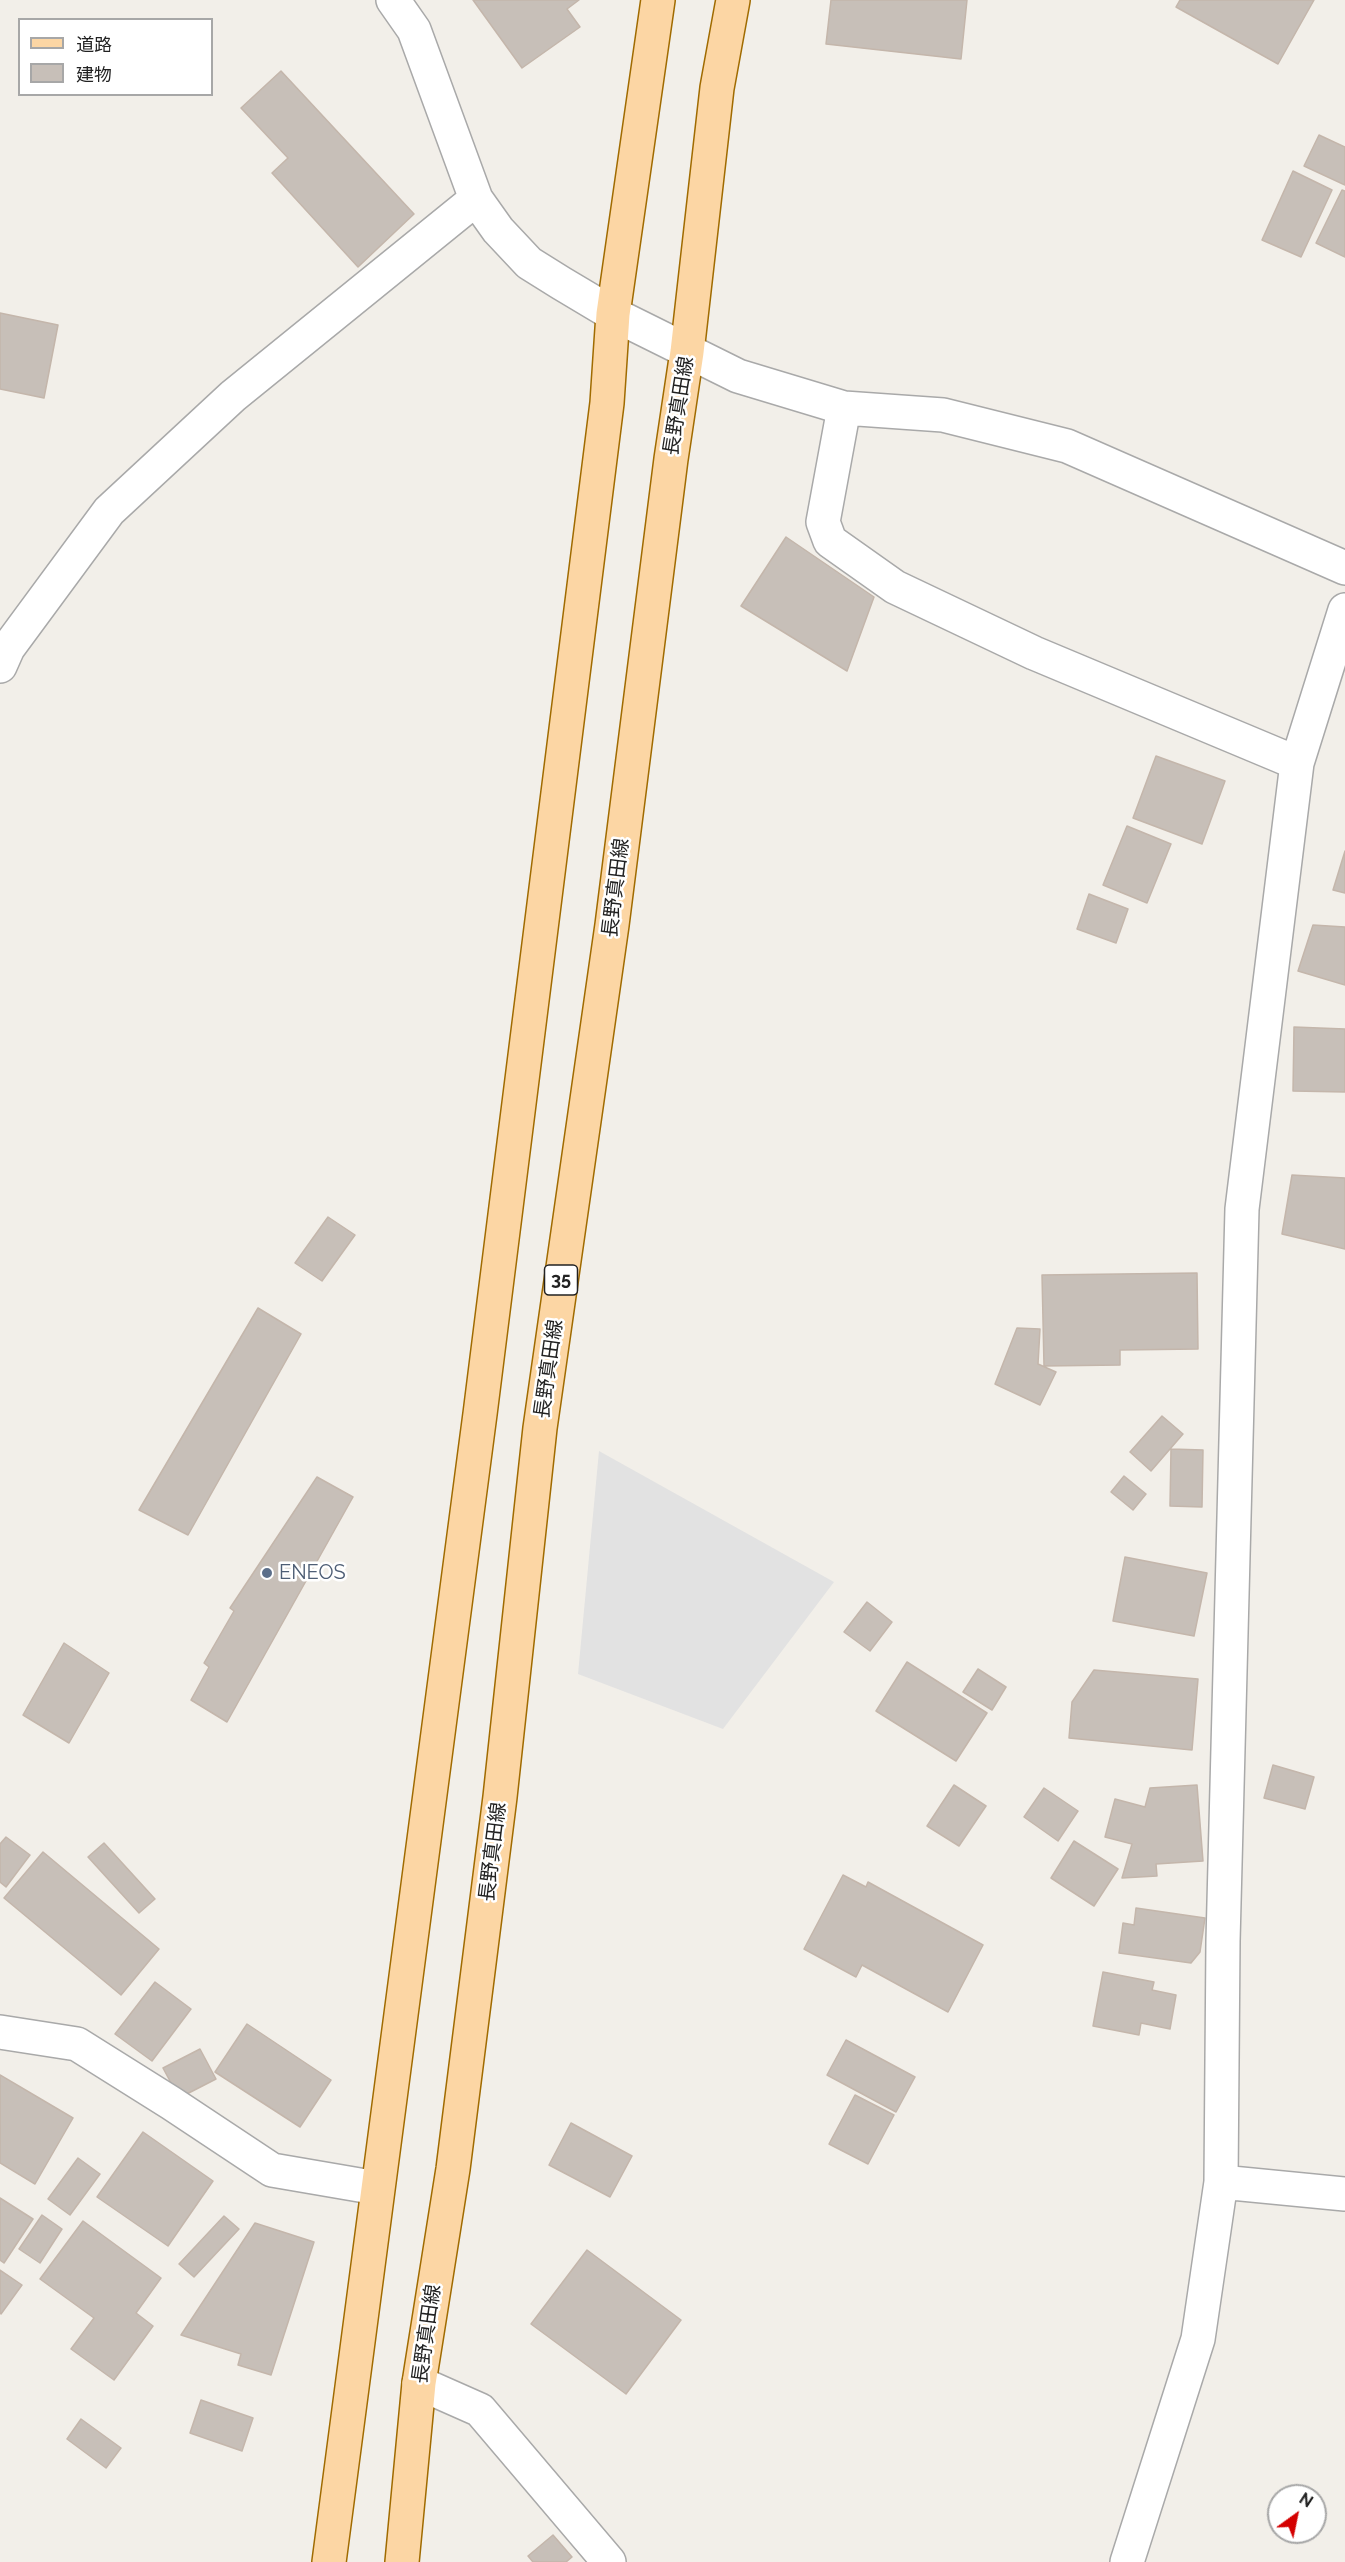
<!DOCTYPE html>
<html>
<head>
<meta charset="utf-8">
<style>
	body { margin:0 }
	#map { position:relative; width:1345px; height:2562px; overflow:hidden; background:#f2efe9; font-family:Raleway,"Noto Sans JP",sans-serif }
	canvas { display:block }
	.legend { position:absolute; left:18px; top:18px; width:195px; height:78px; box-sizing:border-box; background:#fff; border:2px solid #a7a7a7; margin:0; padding:8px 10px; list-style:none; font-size:18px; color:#222 }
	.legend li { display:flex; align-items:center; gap:12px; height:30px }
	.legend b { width:30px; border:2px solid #a7a7a7 }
	.north { position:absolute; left:1267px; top:2484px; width:60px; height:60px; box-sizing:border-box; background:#fff; border:2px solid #a7a7a7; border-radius:50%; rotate:33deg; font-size:16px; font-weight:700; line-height:24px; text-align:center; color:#222 }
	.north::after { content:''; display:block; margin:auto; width:21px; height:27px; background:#d40000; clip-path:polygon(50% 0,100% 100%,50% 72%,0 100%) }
</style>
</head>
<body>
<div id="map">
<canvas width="1345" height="2562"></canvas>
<ul class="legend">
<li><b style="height:8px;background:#fcd6a4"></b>道路</li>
<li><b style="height:16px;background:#c7bfb8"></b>建物</li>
</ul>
<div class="north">N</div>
</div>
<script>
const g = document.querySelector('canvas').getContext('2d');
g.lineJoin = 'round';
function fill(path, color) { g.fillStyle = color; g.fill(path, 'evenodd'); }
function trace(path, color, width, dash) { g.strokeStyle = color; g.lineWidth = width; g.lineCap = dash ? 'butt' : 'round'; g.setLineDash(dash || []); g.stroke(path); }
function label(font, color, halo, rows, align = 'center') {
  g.font = font + ' Raleway,"Noto Sans JP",sans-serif'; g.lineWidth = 5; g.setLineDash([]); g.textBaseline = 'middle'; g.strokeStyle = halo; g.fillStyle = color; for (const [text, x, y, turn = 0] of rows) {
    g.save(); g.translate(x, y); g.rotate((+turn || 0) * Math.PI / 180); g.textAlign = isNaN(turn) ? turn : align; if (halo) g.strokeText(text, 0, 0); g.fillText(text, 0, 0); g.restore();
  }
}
const parking = new Path2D(`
	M599 1451 834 1582 723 1729 578 1674Z`);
const building = new Path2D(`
	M473 0H579L567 9 580 27 522 68Z
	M831 0H967L961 59 826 44Z
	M1180 0H1314L1278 64 1176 7Z
	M281 71 414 214 358 267 272 173 288 158 241 108Z
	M1319 135 1345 147V185L1304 166Z
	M1293 171 1332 190 1301 257 1262 240Z
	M1342 190 1345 191V257L1316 243Z
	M0 313 58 325 44 398 0 389Z
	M786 537 874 597 847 671 741 606Z
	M1156 756 1225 781 1202 844 1133 818Z
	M1127 826 1171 844 1147 903 1103 885Z
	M1345 851V893L1333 890Z
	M1089 894 1128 909 1116 943 1077 929Z
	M1313 925 1345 927V985L1298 971Z
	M1294 1027 1345 1029V1092L1293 1091Z
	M1292 1175 1345 1178V1249L1282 1234Z
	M328 1217 355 1235 322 1281 295 1263Z
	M1197 1273 1198 1349 1120 1350V1365L1044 1366 1042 1275Z
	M258 1308 301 1334 188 1535 139 1510Z
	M1017 1328 1040 1329 1038 1364 1056 1372 1040 1405 995 1384Z
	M1162 1416 1183 1434 1151 1471 1130 1452Z
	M1171 1449 1203 1450 1202 1507 1170 1506Z
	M1124 1476 1146 1494 1133 1510 1111 1492Z
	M317 1477 353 1497 227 1722 191 1700 209 1667 204 1663 234 1611 230 1608Z
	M1125 1557 1207 1573 1194 1636 1113 1621Z
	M867 1602 892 1622 870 1651 844 1632Z
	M64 1643 109 1673 69 1743 23 1715Z
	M907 1662 987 1713 956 1761 876 1711Z
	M978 1669 1006 1687 992 1710 963 1692Z
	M1094 1670 1198 1679 1192 1750 1069 1738 1072 1702Z
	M1273 1765 1314 1777 1305 1809 1264 1798Z
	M954 1785 986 1806 959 1846 927 1826Z
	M1197 1785 1203 1861 1156 1864 1157 1876 1122 1878 1132 1844 1105 1837 1115 1799 1145 1807 1150 1788Z
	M1044 1788 1078 1811 1058 1841 1024 1817Z
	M6 1837 30 1855 6 1887 0 1882V1844Z
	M1074 1841 1118 1869 1094 1906 1051 1878Z
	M104 1843 155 1899 139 1913 88 1857Z
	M43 1852 159 1949 121 1995 4 1898Z
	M843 1875 866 1887 868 1882 983 1945 948 2012 862 1965 856 1977 804 1949Z
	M1136 1908 1205 1918 1200 1952 1191 1963 1119 1953 1123 1923 1134 1925Z
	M1103 1972 1154 1982 1152 1990 1176 1995 1170 2029 1141 2023 1139 2035 1093 2026Z
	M155 1982 191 2009 152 2061 115 2034Z
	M247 2024 331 2080 300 2127 215 2072Z
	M846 2040 915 2077 896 2112 827 2075Z
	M200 2049 216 2079 179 2098 163 2068Z
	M0 2075 73 2118 35 2184 0 2163Z
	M855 2095 894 2115 868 2164 829 2144Z
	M571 2123 632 2156 610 2197 549 2165Z
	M143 2132 213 2181 168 2246 97 2197Z
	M78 2158 100 2174 70 2215 48 2199Z
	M0 2198 33 2219 4 2263 0 2260Z
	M42 2215 62 2229 40 2263 19 2249Z
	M224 2216 239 2229 194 2277 179 2264Z
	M83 2221 161 2278 136 2313 153 2326 114 2380 71 2349 94 2318 40 2279Z
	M255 2223 314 2242 271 2375 238 2365 241 2354 181 2335Z
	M587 2250 681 2320 626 2394 531 2324Z
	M0 2270 22 2285 1 2314 0 2313Z
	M201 2400 253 2418 242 2451 190 2433Z
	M81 2419 121 2448 106 2468 67 2439Z
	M553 2535 572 2557 566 2562H533L528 2556Z`);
const minor = new Path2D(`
	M393 0 414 30 476 199 498 230 529 263 561 283 613 314 738 376 844 408 943 415 1067 446 1345 568
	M844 408 823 522 830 541 895 587 1034 653 1297 763
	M0 666 8 648 109 511 233 396 476 199
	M0 2032 77 2044 171 2103 272 2170 377 2188
	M1221 2182 1345 2194
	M419 2383 480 2410 609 2562
	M1127 2562 1198 2339 1221 2182 1223 1941 1242 1209 1297 763 1345 610`);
const major = new Path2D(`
	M329 2562 480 1414 607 403 613 314 658 0
	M402 2562 419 2383 453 2169 500 1797 540 1428 612 925 671 459 687 352 717 88 733 0`);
const markers = [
	[267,1573,6,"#5c6f8a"]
];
const shields = [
	[561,1280,33]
];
const shieldNames = [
	["35",561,1280]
];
const streetNames = [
	["長野真田線",679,406,-81],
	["長野真田線",616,888,-83],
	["長野真田線",549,1369,-82],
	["長野真田線",493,1852,-83],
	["長野真田線",427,2334,-82]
];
const serviceNames = [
	["ENEOS",279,1573]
];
fill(parking, '#e2e2e2');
fill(building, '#c7bfb8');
trace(building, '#c4b6ab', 1.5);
trace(minor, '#a9a9a9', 36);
trace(major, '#a06b00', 36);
trace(minor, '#fff', 33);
trace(major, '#fcd6a4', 33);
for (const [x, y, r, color] of markers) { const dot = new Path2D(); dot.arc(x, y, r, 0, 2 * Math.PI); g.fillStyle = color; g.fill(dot); trace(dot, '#fff', 2); }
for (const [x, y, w] of shields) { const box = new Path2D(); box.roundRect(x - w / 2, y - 15, w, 30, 4.5); g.fillStyle = '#fff'; g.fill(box); trace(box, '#222', 1.5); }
label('bold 18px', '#222', null, shieldNames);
label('20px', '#222', '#fff', streetNames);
label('20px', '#4e5e75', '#fff', serviceNames, 'left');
</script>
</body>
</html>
